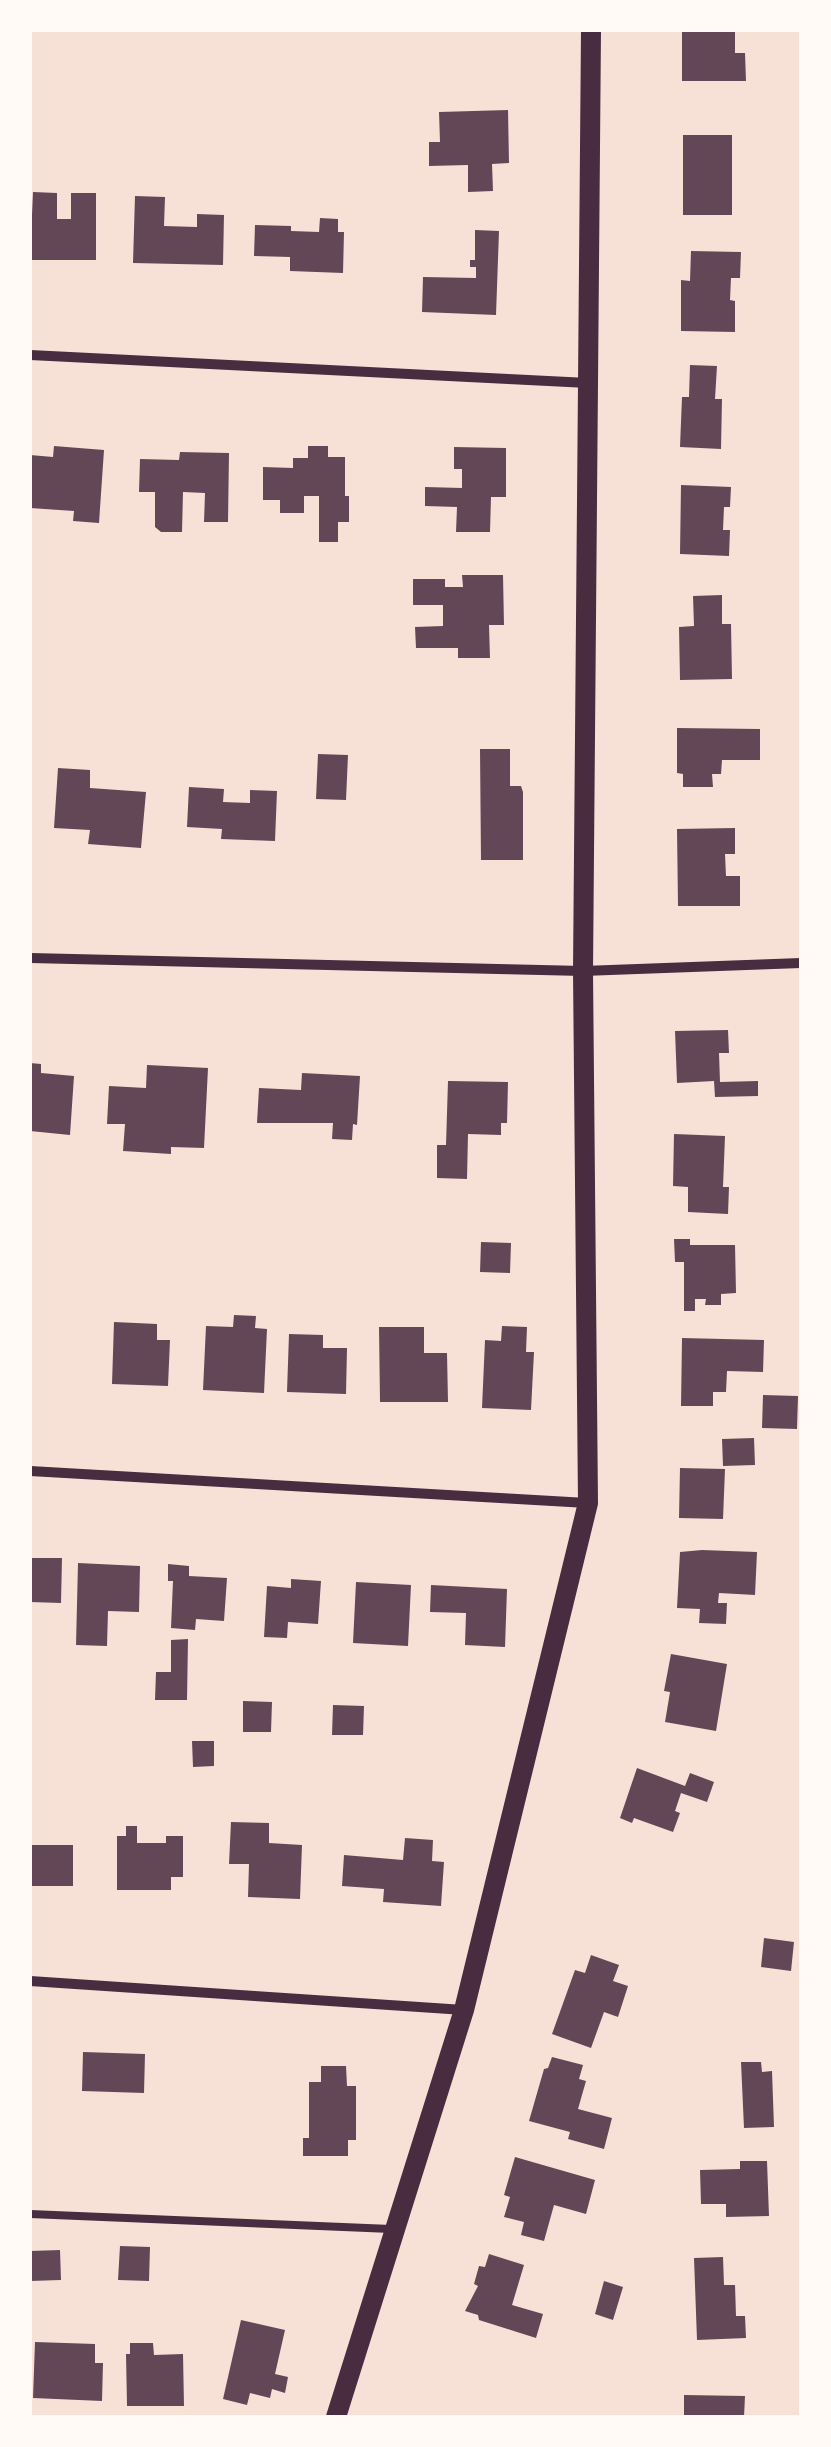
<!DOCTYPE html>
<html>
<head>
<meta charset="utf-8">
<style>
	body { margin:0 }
	#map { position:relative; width:831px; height:2447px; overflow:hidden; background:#f7e1d7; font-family:"Space Grotesk",sans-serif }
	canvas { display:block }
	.frame { position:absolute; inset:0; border:32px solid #fffaf5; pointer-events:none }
</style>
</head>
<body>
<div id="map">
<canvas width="831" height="2447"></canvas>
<div class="frame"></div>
</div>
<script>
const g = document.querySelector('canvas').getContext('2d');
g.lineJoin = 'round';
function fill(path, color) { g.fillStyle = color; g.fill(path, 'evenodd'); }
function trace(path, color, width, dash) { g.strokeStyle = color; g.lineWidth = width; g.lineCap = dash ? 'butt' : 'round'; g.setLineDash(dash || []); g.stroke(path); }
const building = new Path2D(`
	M682 30H735V53H745L746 81H682Z
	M508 110 509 163 492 164 493 191 468 192V165L429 166V142H440L439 112Z
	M683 135H732V215H683Z
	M33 192 57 193V219H71V193H96V260H30Z
	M135 196 165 197 164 226 197 227V214L224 215 223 265 133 263Z
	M320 218 338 219V232H344L343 273 290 271V257L254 256 255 225 291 226V231L319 232Z
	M475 230 499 231 496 315 422 312 423 277 476 278V267H470V260H475Z
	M691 251 741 252 740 278H731L730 300 735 301V332L681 331V280L690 281Z
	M690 365 717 366 715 399H722L721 449 680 447 682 397H689Z
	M54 446 104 450 99 523 73 521 74 511 30 508V455L53 457Z
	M308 446H328V457H345V496H349V522H338V542H319V496H304V513H280V500H263V467L293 468V458H308Z
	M454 447 506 448V497H491L490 532H456L457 507 425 506V487L462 488V469H454Z
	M180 452 229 453 228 522H204L205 493 183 492 182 532H161L155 527V492H139L140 459 179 460Z
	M681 485 731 487 730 507H724L723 530H730L729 556 680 554Z
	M462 575H503L504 625H489L490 658H458V648H416L415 627 443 626V605H413V579H445V587H463Z
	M722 595V624H731L732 679 680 680 679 627 694 626 693 596Z
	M677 728 760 729V760H722L721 774H712L713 787H683V774L677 773Z
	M480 749H510V786H521L523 792V860H481Z
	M318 754 348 755 346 800 316 799Z
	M58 768 90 770V788L146 792 141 848 88 844 90 830 54 828Z
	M189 787 224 789 223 802 250 803V790L277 791 275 841 221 839 222 829 187 827Z
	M735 828V854H725L726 876H740V906H678L677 829Z
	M728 1030 729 1053H719L720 1082 758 1081V1096L715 1097 714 1081 677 1083 675 1031Z
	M30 1063 41 1064V1073L74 1076 70 1135 30 1131Z
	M147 1065 208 1068 204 1148 171 1147V1154L123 1151 125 1124H107L109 1086 146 1088Z
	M302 1073 360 1076 357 1125 353 1124 352 1140 332 1139 333 1123H257L259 1088 301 1090Z
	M448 1081 508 1082 507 1123H501V1135L468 1134 467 1179 437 1178V1145H446Z
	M674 1134 725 1136 723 1187H729L728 1214 688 1212V1187L673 1186Z
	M674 1239H690V1245H735L736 1293 721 1294V1305H705L706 1299H695V1311H684V1262H675Z
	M481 1242 511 1243 510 1273 480 1272Z
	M234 1315 256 1316 255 1328 267 1329 264 1393 203 1390 206 1326 233 1327Z
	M114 1322 157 1324V1340H170L168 1386 112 1384Z
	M502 1326 527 1327 526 1352H534L531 1410 482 1408 485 1340 501 1341Z
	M379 1327H424V1353H447L448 1402H380Z
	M289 1334 323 1335V1348H347L346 1394 287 1392Z
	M682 1338 764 1340 763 1372 727 1371 726 1392H713V1406H681Z
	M763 1395 798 1396 797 1429 762 1428Z
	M754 1438 755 1465 723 1466 722 1439Z
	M680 1468 725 1469 723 1519 679 1518Z
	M702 1550 757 1552 755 1595 719 1593 718 1603H727L726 1624 699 1623 700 1609 677 1608 680 1552Z
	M30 1558H62L61 1603 30 1602Z
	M78 1563 140 1566 139 1612 108 1611 107 1646 76 1645Z
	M168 1564 189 1566V1576L227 1578 224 1621 196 1619 195 1630 171 1628 173 1581H168Z
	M291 1579 321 1581 318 1624 288 1622 287 1638 264 1637 267 1586 291 1588Z
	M356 1582 411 1585 408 1646 353 1643Z
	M431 1585 507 1589 505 1647 465 1645 466 1613 430 1612Z
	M188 1639 187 1700H155L156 1672H171V1640Z
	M671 1654 727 1664 716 1731 665 1722 670 1692 664 1691Z
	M243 1701 272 1702 271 1732H243Z
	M333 1705 364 1706 363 1735H332Z
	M192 1741H214V1766L193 1767Z
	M637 1768 685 1786 690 1773 714 1782 707 1802 681 1793 675 1811 680 1813 673 1832 634 1818 632 1823 620 1818Z
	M231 1822 269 1823V1843L302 1845 300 1899 248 1897 249 1864H229Z
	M126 1826H137V1843H166V1836H183V1877H171V1890H117V1836H126Z
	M405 1838 433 1840 432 1861 444 1862 441 1906 383 1902 384 1889 342 1886 344 1855 403 1860Z
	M30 1845H73V1886H30Z
	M764 1938 794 1942 791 1971 761 1967Z
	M591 1955 619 1965 613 1981 628 1986 618 2017 604 2012 591 2048 552 2034 575 1970 585 1973Z
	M83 2052 145 2054 144 2093 82 2091Z
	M552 2057 583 2065 579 2079 586 2081 578 2109 612 2118 604 2149 568 2139 570 2132 529 2121 544 2069 548 2068Z
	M741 2062H761L762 2072 772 2071 774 2127 744 2128Z
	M321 2066H346L347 2086H356V2140H348V2156H303V2138H309V2082H321Z
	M515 2157 595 2180 586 2214 554 2205 544 2241 521 2235 524 2222 504 2217 510 2197 504 2195Z
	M740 2161H767L769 2216 726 2217V2204H701L700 2170 740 2169Z
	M120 2246 150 2247 149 2281 118 2280Z
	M60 2250 61 2280 30 2281V2251Z
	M489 2254 524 2265 512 2305 543 2314 536 2338 479 2320 478 2315 465 2311 478 2286 474 2284 479 2266 485 2267Z
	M723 2257 724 2285H735L736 2316H745L746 2338 697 2340 694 2258Z
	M604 2281 623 2287 613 2320 595 2314Z
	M241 2320 285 2330 275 2374 288 2377 285 2393 272 2389 270 2398 250 2393 247 2405 223 2399Z
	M35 2342 95 2344V2363H103L102 2401 33 2398Z
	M130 2343H153L154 2355 183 2354 184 2406H127L126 2354H130Z
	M684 2395 745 2396 744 2417H684Z`);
const service = new Path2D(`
	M30 2214 391 2229`);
const minor = new Path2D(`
	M30 355 588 383
	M30 958 583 971 801 963
	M30 1471 587 1503
	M30 1981 464 2010`);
const secondary = new Path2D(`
	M336 2417 464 2010 588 1503 583 971 591 30`);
fill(building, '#644757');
trace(service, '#4a2c40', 8);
trace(minor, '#4a2c40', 10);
trace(secondary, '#4a2c40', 20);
</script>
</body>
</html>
